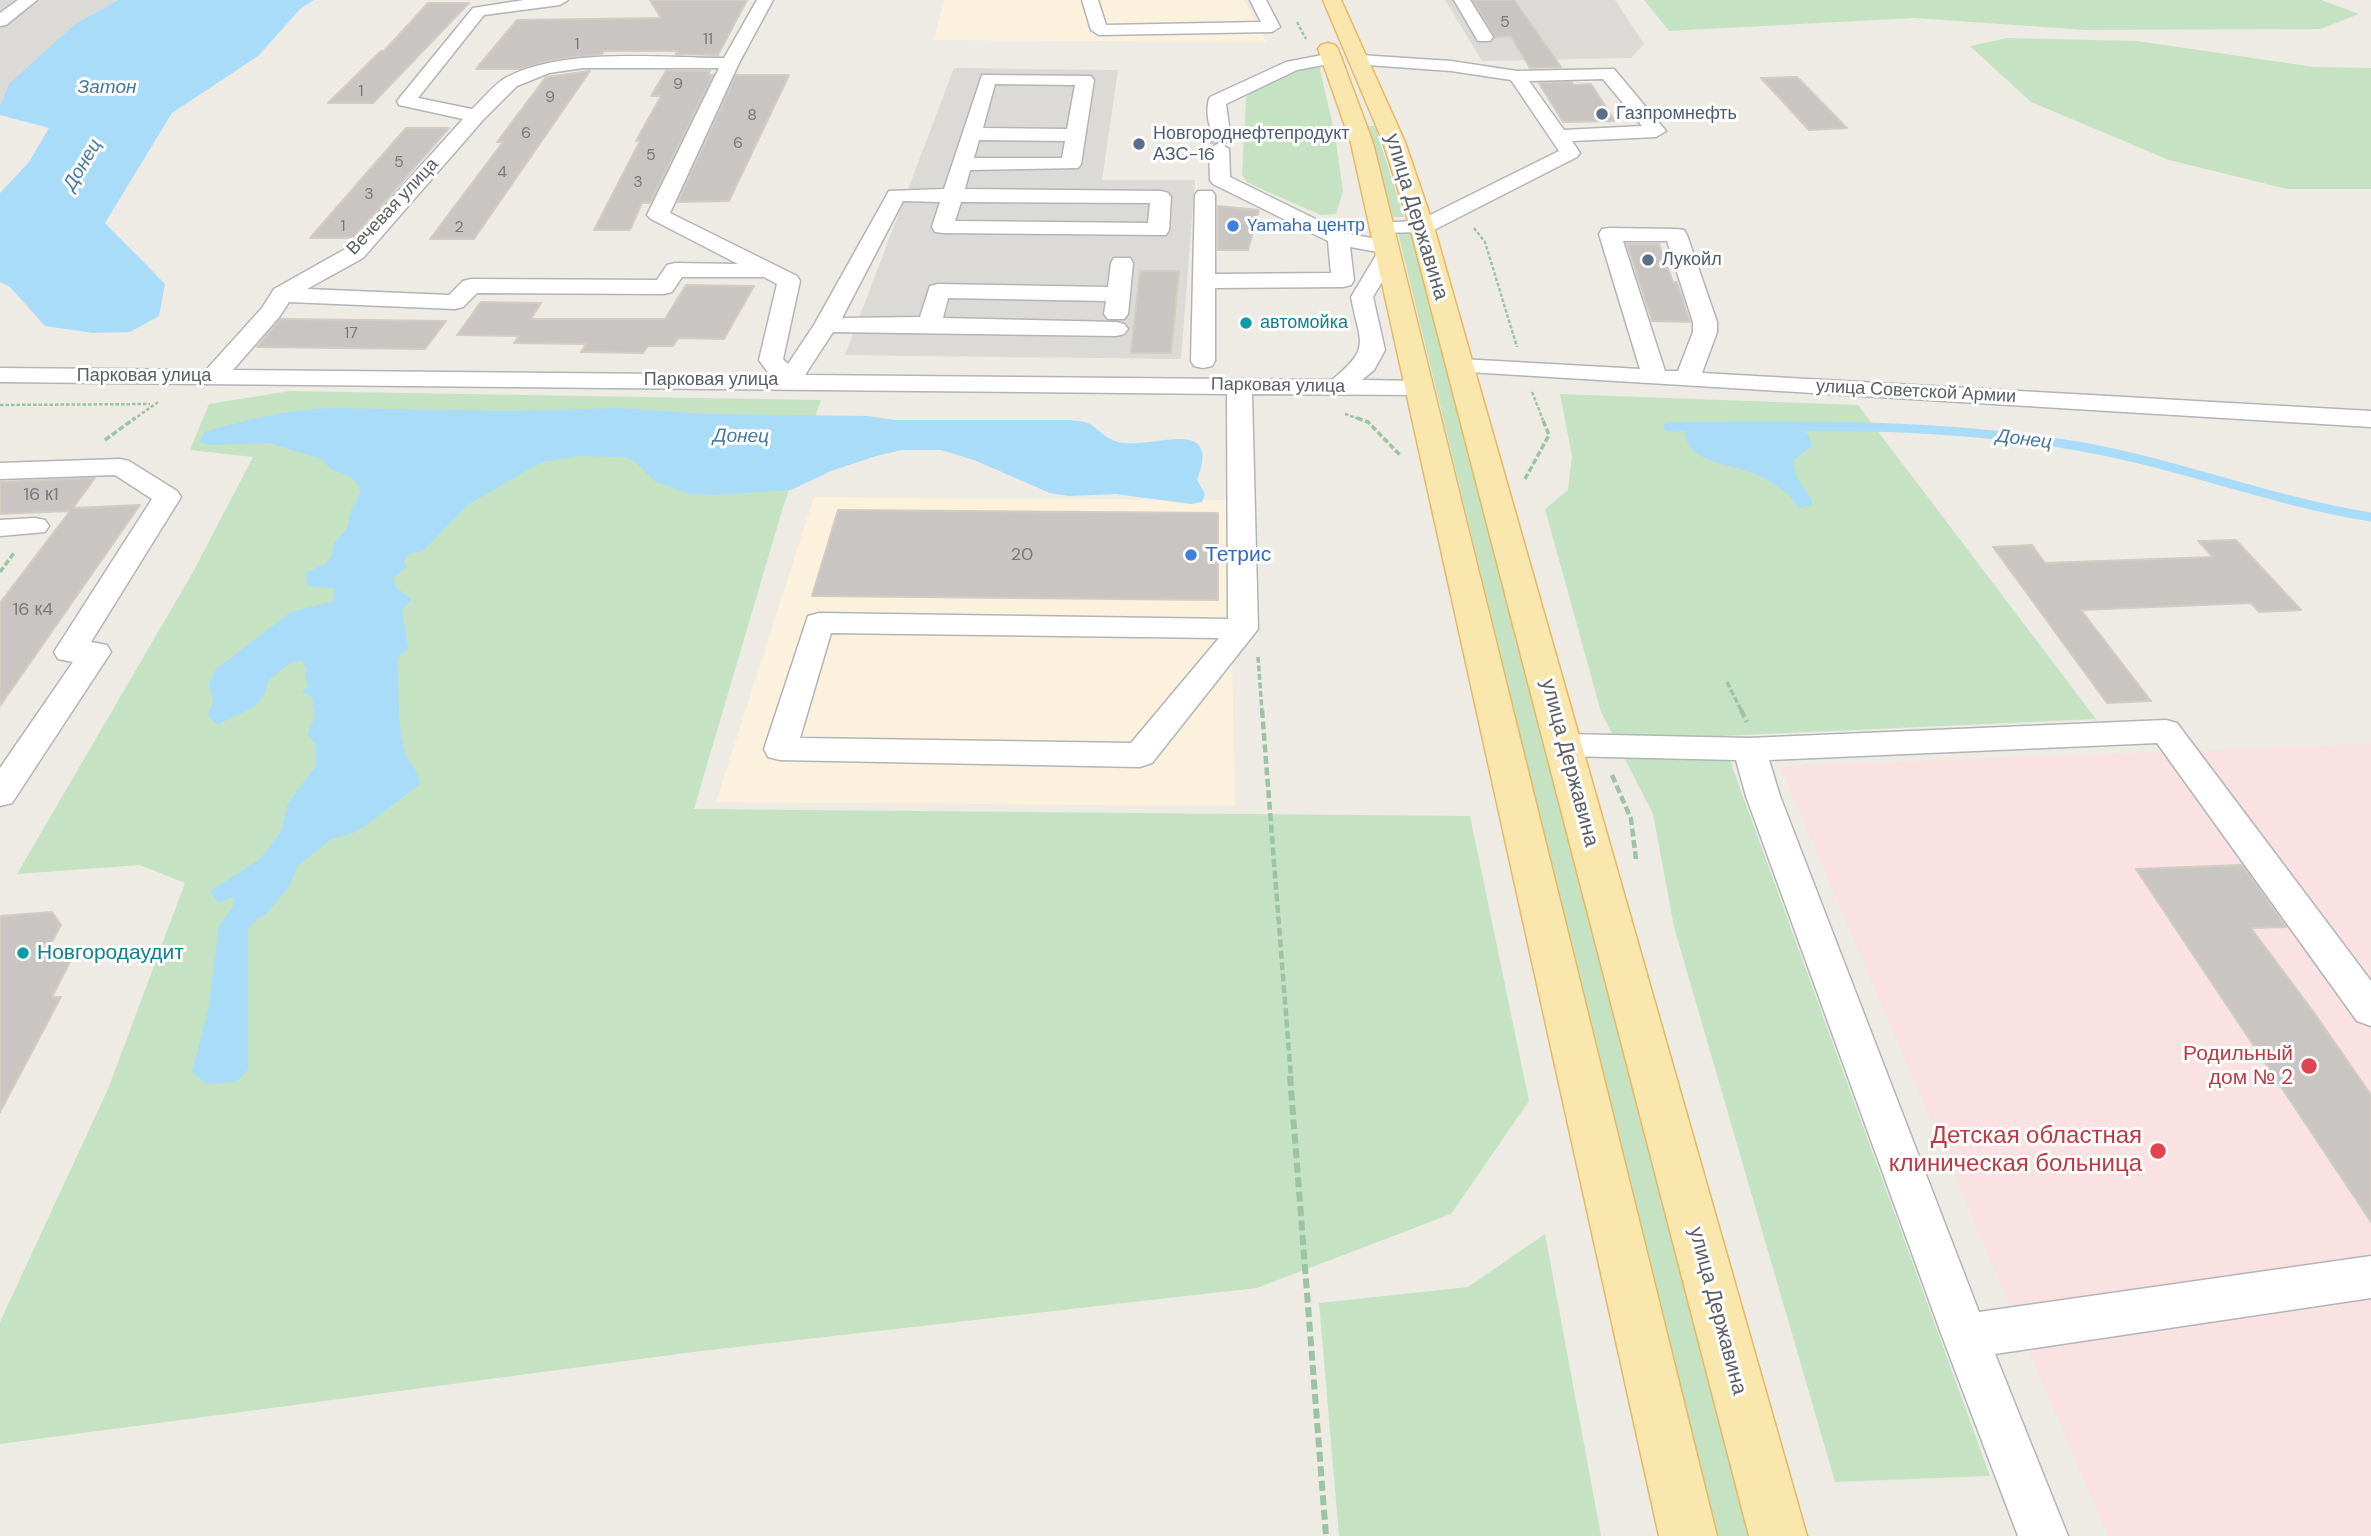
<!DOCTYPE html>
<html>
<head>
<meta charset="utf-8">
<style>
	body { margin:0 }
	canvas { display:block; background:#edebe4 }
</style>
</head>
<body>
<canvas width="2371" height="1536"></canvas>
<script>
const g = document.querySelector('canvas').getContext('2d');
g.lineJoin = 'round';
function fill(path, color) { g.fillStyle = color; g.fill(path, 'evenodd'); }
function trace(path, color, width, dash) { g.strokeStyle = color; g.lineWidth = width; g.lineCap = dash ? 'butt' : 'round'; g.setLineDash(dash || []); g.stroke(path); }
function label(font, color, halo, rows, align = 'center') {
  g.font = font + ' "DM Sans",sans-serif'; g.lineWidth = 6; g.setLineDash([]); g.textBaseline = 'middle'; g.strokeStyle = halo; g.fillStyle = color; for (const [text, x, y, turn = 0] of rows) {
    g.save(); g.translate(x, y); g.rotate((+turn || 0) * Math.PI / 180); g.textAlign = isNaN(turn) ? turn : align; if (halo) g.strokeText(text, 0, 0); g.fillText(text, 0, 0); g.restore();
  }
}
const commercial = new Path2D(`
	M944 0H1244L1266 42 934 40Z
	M814 497 1229 500 1235 806 716 802Z`);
const industrial = new Path2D(`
	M0 0H118L75 24 0 106Z
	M1445 0H1615L1644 44 1631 58 1482 61Z
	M954 68 1118 70 1102 180H1195L1181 359 845 355Z`);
const medical = new Path2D(`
	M2371 744V1536H2108L1780 766Z`);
const green = new Path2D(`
	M1644 0H2321L2359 14 2321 29 2086 30 1914 18 1669 31Z
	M2007 38 2137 41 2314 67 2371 68V189H2287L2169 160 2031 102 1970 46Z
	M1319 65 1335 135 1343 191 1336 214 1321 215 1257 187 1247 182 1242 175 1246 98 1249 93 1309 66Z
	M1365 126H1375L1404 217H1393Z
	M1398 233H1413L1750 1536H1715Z
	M290 391 821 400 783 507 694 809 1470 816 1529 1101 1451 1214 1257 1288 701 1351 0 1444V1322L108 1089 185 883 140 865 17 874 193 572 253 457 190 450 209 404Z
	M1560 394 1858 405 2096 719 1721 736 1990 1476 1835 1482 1674 927 1653 814 1601 712 1545 509 1568 490 1572 456Z
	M1545 1234 1601 1536H1339L1319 1303 1468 1287Z`);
const water = new Path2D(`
	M118 0H314L301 8 258 56 172 113 105 223 165 284 159 316 130 332 93 333 45 326 10 287 0 282V193L29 162 49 128 0 115V106L9 84 75 24Z
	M332 408 508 411 621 408 704 414 867 416 895 420H1069C1075 421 1085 421 1090 424 1101 432 1108 441 1123 443 1156 447 1222 416 1197 480L1205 494 1202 502 1191 504 1116 494 1069 496 1050 493 974 460 941 450H902L876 456 831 471 791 490 717 495 691 494 656 482 633 460 624 457 580 456 542 462 469 504 423 551 409 554 403 561 407 567 394 577 395 586 412 600 402 609 408 648 398 658C399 687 397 721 404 749 407 762 418 769 420 784L369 823 353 833 331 839 297 867 289 887 265 915 257 918 248 930V1070L236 1082 206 1084 192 1072 208 1011 219 926 233 907 234 897 218 903 210 891 260 859 281 831 288 803 316 766V744L307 735 315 716 312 696 301 692 309 686 305 677 306 667 300 660 290 663 268 681C263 712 240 711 218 725L208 716 213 702 209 683 216 669 291 612 334 601V588L307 586 306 572 324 565 331 557 334 543 347 529 351 511 360 493 359 486 350 477 332 470 321 459 269 443 209 445 199 442 205 432C247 419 287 410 332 408Z
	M1706 428 1796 429 1808 434 1812 446 1793 461 1796 476 1812 500V505L1798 508C1792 494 1771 481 1756 474 1734 464 1686 464 1685 431Z`);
const stream = new Path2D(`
	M1668 427C1804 425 1942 423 2077 446 2177 463 2270 501 2371 517`);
const building = new Path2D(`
	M650 0H747L718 55 676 54 678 51H604L602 54 556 59 520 69H476L517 20 661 18Z
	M1473 0H1514L1561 67 1530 68 1511 36 1495 37Z
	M428 3H469L373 103H328L381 51H384Z
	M590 71 474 239H430L503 142H497L546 77Z
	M666 71H710L708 75H713L650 203H642L630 230H594L640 141H636L661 96H651Z
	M736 75H789L729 201 678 202Z
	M1797 77 1847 128 1809 130 1761 78Z
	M1572 82 1573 85 1591 84 1615 121 1563 122 1539 83Z
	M406 128H449L353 238H310Z
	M1218 206 1259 210 1248 250H1218Z
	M1627 244H1659L1673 282H1677L1690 322 1652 321Z
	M1140 271H1179L1171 353H1131Z
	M686 285 754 286 724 339 678 338 673 346H648L643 353 581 352 586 344 514 343 519 336 457 335 481 302 541 303 531 319H665Z
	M281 319 365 320 446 321 425 349 257 347Z
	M95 478 73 508 140 505 0 706V603L70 511 0 514V482Z
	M838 510 1218 513V600L812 596Z
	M2236 540 2301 610 2259 612 2251 603 2081 610 2151 701 2107 703 1993 547 2032 545 2045 563 2213 557 2198 541Z
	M2242 865 2286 927 2251 928 2315 1014 2371 1095V1222L2136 869Z
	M52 912 61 925 45 955 75 952 52 997H61L0 1112V916Z`);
const minorTunnel = new Path2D(`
	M1219 126V149`);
const pathFar3 = new Path2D(`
	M1297 22 1306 39
	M1474 228 1485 242 1517 347
	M1532 392 1543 420
	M0 405 150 404
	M1345 414 1362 420
	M133 420 158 402`);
const pathFar2 = new Path2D(`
	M1357 418 1368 422 1401 456
	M105 440 135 418
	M1525 479 1549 435 1542 418
	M0 572 14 553
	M1258 657 1262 712
	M1727 682 1742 712`);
const pathFar1 = new Path2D(`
	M1262 710 1291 1078
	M1741 710 1747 722
	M1612 775 1631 819 1636 859`);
const path = new Path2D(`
	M1290 1076 1326 1536`);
const minor = new Path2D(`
	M18 0H37L6 25 0 26V13Z
	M524 0H568L560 5 484 15 418 98 472 109C483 99 494 84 507 77 567 47 658 58 724 58L757 0H773L739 63 670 213 797 276 800 281 783 359 788 364 814 325 889 191 944 189 982 75 1091 76 1094 80 1081 164 1078 168 970 170 965 189 1161 191 1168 193 1171 197 1169 230 1166 235 943 233 935 232 932 227 940 202 903 201 842 318 920 317 930 286 938 284 1108 287 1111 263 1114 258H1130L1133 263 1128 314 1124 319H1108L1104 314 1106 301 948 298 943 318 1116 322 1124 324 1128 329 1124 334 1116 336 833 332 805 375 1332 380C1372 347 1360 344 1351 297L1378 252 1350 247 1354 280 1351 285 1343 287 1215 288V361L1212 366 1203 368 1194 366 1191 361 1195 195 1198 191H1212L1215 195V274L1331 273 1328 241 1213 184 1210 180 1209 149 1219 143 1229 149 1230 177 1344 233 1394 242 1399 253 1373 297 1385 350 1374 370 1362 380 1421 381 1430 383 1433 388 1430 393 1421 395 1252 394 1258 629 1152 763 1140 767 780 760 768 757 764 749 808 616 819 613 1228 619 1227 394 0 382V368L206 370 262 308 274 289 347 248 463 119 399 105 397 101 473 8ZM583 68H719L647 215 651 219 738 264 675 263 667 265 657 280 471 279 463 281 449 295 307 289 363 258 483 120 517 86 549 73ZM995 84 1075 85 1067 129 983 128ZM979 140 1065 141 1062 158H974ZM961 202 1150 203 1148 223 955 221ZM682 277H764L777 284 759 360 770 375 233 370 280 316 289 302 455 309 463 307 477 293 664 294 672 292ZM831 633 1219 638 1131 743 800 738Z
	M1082 0H1098L1106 25 1261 22 1250 0H1266L1280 27 1272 32 1099 35 1091 30Z
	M1454 0H1470L1493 37 1490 41H1478Z
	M1333 53 1342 58 1339 62 1297 70 1226 104 1229 126 1226 130H1212C1207 123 1206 104 1210 97L1286 62Z
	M1360 55 1451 61 1517 71 1614 69 1666 131 1656 137 1572 141 1580 153 1577 157 1430 232 1374 233 1371 228 1374 223 1418 221 1559 151 1511 80 1451 71 1354 64 1351 60 1354 56ZM1603 79 1642 126 1564 130 1529 81Z
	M1610 228 1676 229 1684 230 1687 235 1717 322V332L1702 373 2371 411V427L1452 371 1449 366 1452 361 1461 359 1640 369 1599 234 1602 229ZM1623 241H1667L1693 322V332L1678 371H1665Z
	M120 459 129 461 177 491 181 497 91 642 107 645 111 652 12 803 0 806V768L73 662 58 659 54 652 152 499 115 475 0 479V463Z
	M35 518 45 520 49 526 45 532 0 536V520Z
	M2166 720 2177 723 2371 981V1026L2357 1021 2157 743 1769 760 1780 796 1979 1312 2371 1256V1298L1995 1354 2068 1536H2018L1942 1336 1746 796 1736 760 1564 756 1552 753 1548 745 1552 737 1564 734 1749 738Z`);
const major = new Path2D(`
	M1323 0H1341L1405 142 1434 227 1807 1536H1749L1410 227 1383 142Z
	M1328 43 1335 45 1338 49 1373 143 1717 1536H1659L1351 143 1318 49 1321 45Z`);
const markers = [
	[1602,114,7,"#5c6f8a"],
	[1139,144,7,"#5c6f8a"],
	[1233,226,7,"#3f7fe0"],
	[1648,260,7,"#5c6f8a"],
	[1246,323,7,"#0f9aa8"],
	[1191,555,7,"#3f7fe0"],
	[23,953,7,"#0f9aa8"],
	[2309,1066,9,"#e0444e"],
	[2158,1151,9,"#e0444e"]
];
const farNumbernames = [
	["5",1505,23],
	["11",708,40],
	["1",577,45],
	["9",678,85],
	["1",361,92],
	["9",550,98],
	["8",752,116],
	["6",526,134],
	["6",738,144],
	["5",651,156],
	["5",399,163],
	["4",502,173],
	["3",638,183],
	["3",369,195],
	["1",343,227],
	["2",459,228],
	["17",351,334]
];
const farServicenames = [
	["Газпромнефть",1616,114],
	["Новгороднефтепродукт",1153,134],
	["АЗС-16",1153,155],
	["Лукойл",1662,260]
];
const farStreetnames = [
	["Вечевая улица",393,207,-47],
	["Парковая улица",144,376],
	["Парковая улица",711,380],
	["Парковая улица",1278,386,1],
	["улица Советской Армии",1916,392,3]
];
const farShopnames = [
	["Yamaha центр",1247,226]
];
const farCulturenames = [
	["автомойка",1260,323]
];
const numberNames = [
	["16 к1",41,495],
	["20",1022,555],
	["16 к4",33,610]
];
const farWaternames = [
	["Затон",107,88],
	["Донец",83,165,-59],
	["Донец",741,437,1],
	["Донец",2024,440,7]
];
const streetNames = [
	["улица Державина",1416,217,73],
	["улица Державина",1569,763,75],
	["улица Державина",1717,1311,75]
];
const shopNames = [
	["Тетрис",1205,555]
];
const cultureNames = [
	["Новгородаудит",37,953]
];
const healthNames = [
	["Родильный",2293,1054],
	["дом № 2",2293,1078]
];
const nearHealthnames = [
	["Детская областная",2142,1137],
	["клиническая больница",2142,1165]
];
fill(commercial, '#fbf1dc');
fill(industrial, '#dcdad6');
fill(medical, '#f9e2e1');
fill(green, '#c5e3c3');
fill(water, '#a9dcf8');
trace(stream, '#a9dcf8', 9);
fill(building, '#c9c5c2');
trace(building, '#d2ccc3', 2);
trace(minorTunnel, '#c9c8c4', 18, [18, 9]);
trace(minor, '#b2b5b8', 3);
trace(major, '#e7b864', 3);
trace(pathFar3, '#9cc4a4', 2.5, [3.5, 2]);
trace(pathFar2, '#9cc4a4', 3.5, [6, 2.5]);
trace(pathFar1, '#9cc4a4', 4.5, [8, 3.5]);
trace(path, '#9cc4a4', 6, [10, 4.5]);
fill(minor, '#fff');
fill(major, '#f9e7ae');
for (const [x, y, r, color] of markers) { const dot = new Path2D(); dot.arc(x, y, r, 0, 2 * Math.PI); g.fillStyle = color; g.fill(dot); trace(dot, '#fff', 2.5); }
label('16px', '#77797c', null, farNumbernames);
label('18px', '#4e5e75', '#fff', farServicenames, 'left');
label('18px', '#5c6064', '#fff', farStreetnames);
label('18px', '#366cbe', '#fff', farShopnames, 'left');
label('18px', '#0d838f', '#fff', farCulturenames, 'left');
label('18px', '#77797c', null, numberNames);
label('italic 19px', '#4578a1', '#fff', farWaternames);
label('21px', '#5c6064', '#fff', streetNames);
label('21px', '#366cbe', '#fff', shopNames, 'left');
label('21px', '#0d838f', '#fff', cultureNames, 'left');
label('21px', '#be3a42', '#fff', healthNames, 'right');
label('24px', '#be3a42', '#fff', nearHealthnames, 'right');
</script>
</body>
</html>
